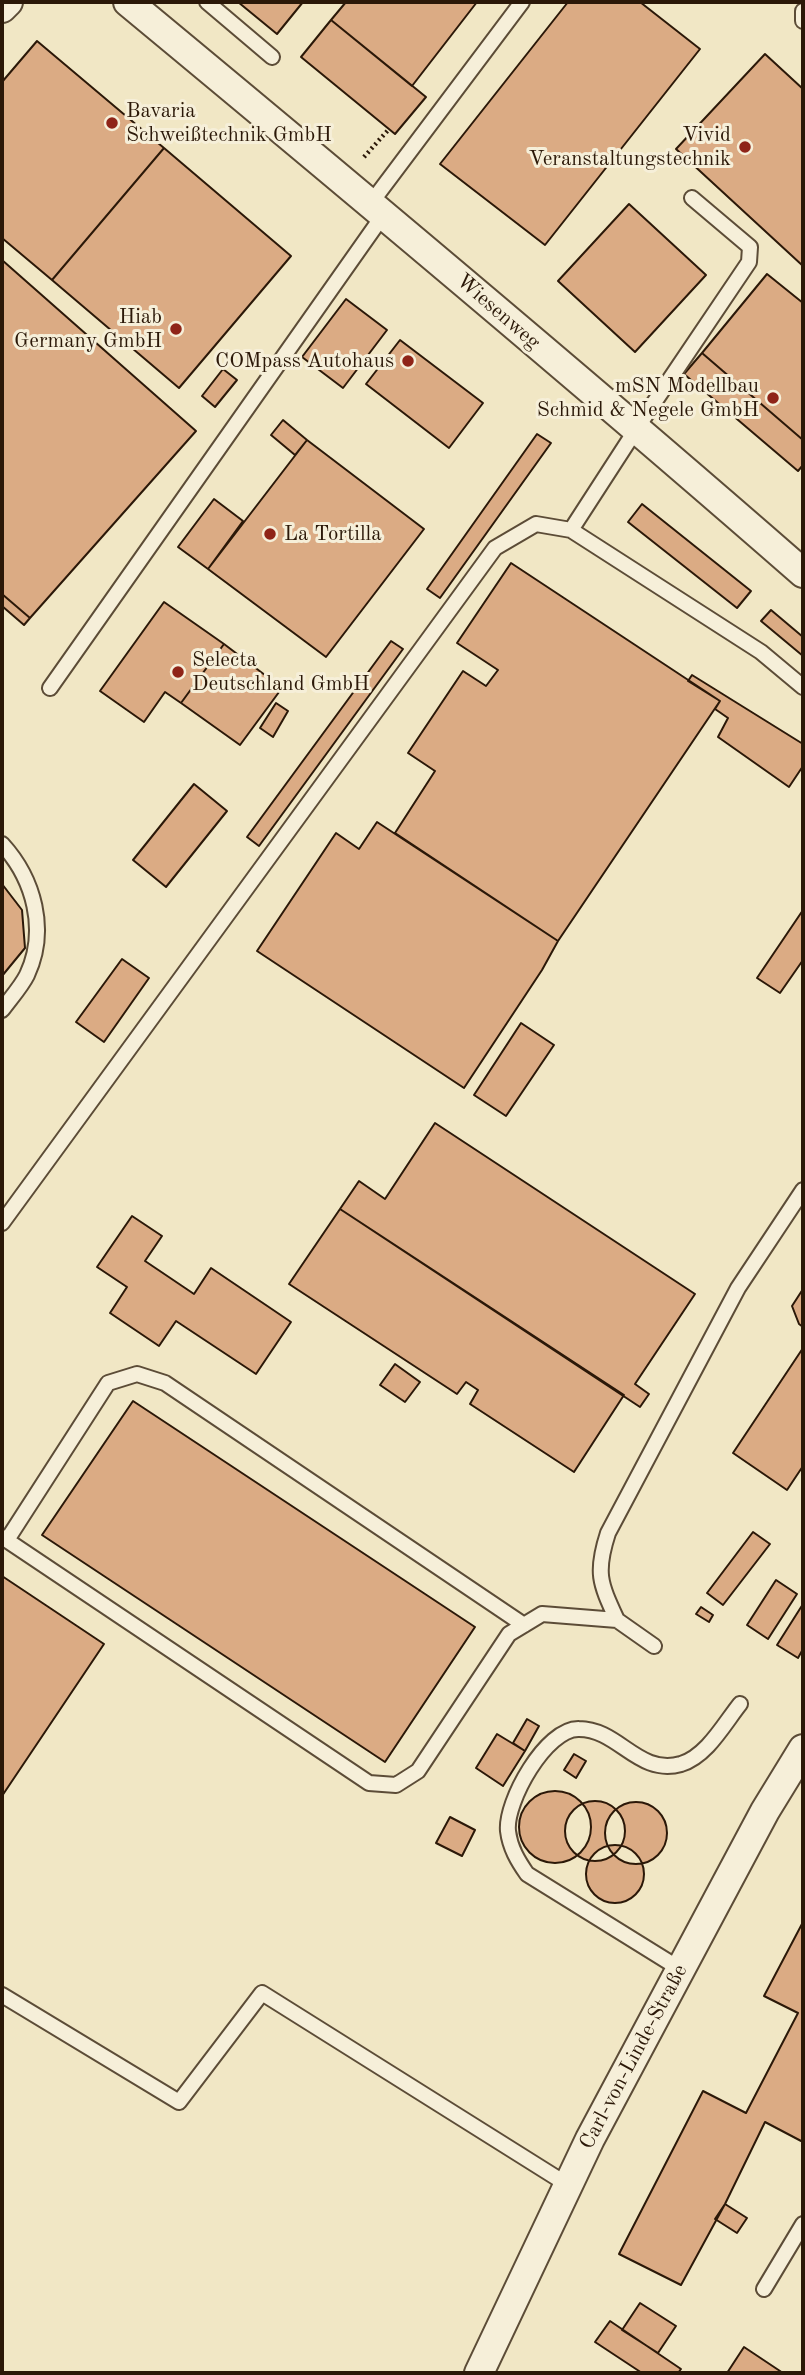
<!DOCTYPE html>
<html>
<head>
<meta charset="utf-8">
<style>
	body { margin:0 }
	#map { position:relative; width:805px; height:2375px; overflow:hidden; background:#f1e7c5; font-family:"Old Standard TT",serif }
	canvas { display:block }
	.frame { position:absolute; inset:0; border:4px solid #2b1808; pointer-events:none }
</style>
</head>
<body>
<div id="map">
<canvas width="805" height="2375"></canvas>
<div class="frame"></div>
</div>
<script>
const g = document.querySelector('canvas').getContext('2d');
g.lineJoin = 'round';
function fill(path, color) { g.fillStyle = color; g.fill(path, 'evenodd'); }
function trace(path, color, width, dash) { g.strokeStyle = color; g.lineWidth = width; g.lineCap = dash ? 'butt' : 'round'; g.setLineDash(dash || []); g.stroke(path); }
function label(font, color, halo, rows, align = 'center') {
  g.font = font + ' "Old Standard TT",serif'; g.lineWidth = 6; g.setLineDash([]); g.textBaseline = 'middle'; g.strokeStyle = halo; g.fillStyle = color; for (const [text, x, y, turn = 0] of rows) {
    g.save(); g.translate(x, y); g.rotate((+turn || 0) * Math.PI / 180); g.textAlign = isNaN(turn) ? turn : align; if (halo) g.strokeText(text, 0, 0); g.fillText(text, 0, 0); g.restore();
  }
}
const building = new Path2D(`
	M238 2H303L277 34Z
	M346 2H477L412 86 331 20Z
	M568 2H640L700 49 545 245 440 164Z
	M331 20 426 97 395 134 301 57Z
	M37 41 164 148 52 280 2 238V82Z
	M765 54 803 89V266L676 149Z
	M164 148 291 256 179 388 52 280Z
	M629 204 706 275 635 352 558 281Z
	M2 260 196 431 30 618 2 594Z
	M767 274 803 303V440L702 353Z
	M346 299 387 330 343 388 302 357Z
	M400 340 483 403 449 448 366 384Z
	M702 353 803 440V465L798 471 684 374Z
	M223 369 237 380 215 407 202 396Z
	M283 420 307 440 295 455 271 435Z
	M537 434 551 443 440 598 427 589Z
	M307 440 424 529 326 657 208 569Z
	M214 499 243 521 208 569 178 547Z
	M642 504 751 591 737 608 628 522Z
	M511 563 720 701 558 941 395 833 435 771 408 753 463 671 486 686 498 670 457 643Z
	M2 594 30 618 24 625 2 606Z
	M164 602 224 644 181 703 165 692 144 722 100 691Z
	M771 610 803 637V656L761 621Z
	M391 641 403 649 259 846 247 837Z
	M224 644 282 688 240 745 181 703Z
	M692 675 803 744V766L789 787 718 737 728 718 715 709 720 701 688 681Z
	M276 703 288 711 273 737 260 728Z
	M194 784 227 811 166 887 133 860Z
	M377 822 558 941 542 970 464 1088 257 951 336 833 359 849Z
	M2 884 22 910 25 948 2 976Z
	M803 910V960L780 993 757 978Z
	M122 959 149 978 104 1042 76 1022Z
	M521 1023 554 1045 506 1116 474 1095Z
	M435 1123 695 1294 635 1384 649 1394 640 1407 340 1209 359 1181 385 1199Z
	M340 1209 624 1395 574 1472 470 1404 478 1390 466 1382 457 1394 289 1284Z
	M132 1216 162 1236 145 1261 194 1294 211 1268 291 1322 256 1374 176 1321 159 1346 110 1313 127 1287 97 1267Z
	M803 1289V1327L799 1324 792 1306Z
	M803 1348V1466L787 1490 733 1453Z
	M395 1364 420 1382 405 1402 380 1385Z
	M133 1401 475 1627 385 1762 42 1535Z
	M753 1532 770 1544 723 1605 707 1593Z
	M2 1576 104 1644 2 1796Z
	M776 1580 797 1594 768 1639 747 1625Z
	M803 1604V1649L798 1658 777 1645Z
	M701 1607 713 1615 709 1622 696 1614Z
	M527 1719 539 1726 525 1751 513 1743Z
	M497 1734 525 1751 503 1786 476 1768Z
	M574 1754 586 1761 576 1778 564 1770Z
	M519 1827a36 36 0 1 1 72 0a36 36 0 1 1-72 0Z
	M565 1831a30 30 0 1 1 60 0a30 30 0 1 1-60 0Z
	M605 1833a31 31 0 1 1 62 0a31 31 0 1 1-62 0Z
	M450 1817 475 1830 462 1856 436 1843Z
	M586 1874a29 29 0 1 1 58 0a29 29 0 1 1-58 0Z
	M803 1922V2142L765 2122 725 2204 681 2285 619 2254 703 2091 746 2113 798 2013 764 1996Z
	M725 2204 747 2218 737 2233 715 2219Z
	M640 2303 676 2326 658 2353 622 2330Z
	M610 2321 681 2369 678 2373H642L595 2342Z
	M744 2347 783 2373H727Z`);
const path = new Path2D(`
	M364 157 389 129`);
const lane = new Path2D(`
	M207 2 272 57
	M803 11V21
	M371 203 522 2
	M571 530 637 428 749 262 750 247 692 198
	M50 688 384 214
	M2 844C34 879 48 930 27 975 21 987 10 999 2 1010
	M2 1223 495 548 536 524 571 530 761 652 803 687
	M2 1537 369 1783 396 1785 418 1771 509 1634 542 1614 617 1620 654 1646
	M7 1540 108 1383 137 1374 165 1383 524 1625
	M617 1620C600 1583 595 1573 608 1533L738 1288 803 1190
	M680 1969 527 1874C518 1861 510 1848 508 1831 505 1802 546 1728 579 1729 619 1729 638 1776 681 1764 707 1756 724 1724 740 1704
	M2 1995 179 2102 262 1993 568 2185
	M764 2289 803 2224`);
const street = new Path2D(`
	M128 2C355 190 581 379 803 573
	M2 8 8 2
	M479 2373 590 2139 765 1811 803 1749`);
const markers = [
	[112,123,7,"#8f2418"],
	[745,147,7,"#8f2418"],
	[176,329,7,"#8f2418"],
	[408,361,7,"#8f2418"],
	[773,398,7,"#8f2418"],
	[270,534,7,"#8f2418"],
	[178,672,7,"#8f2418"]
];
const poiNames = [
	["Bavaria",126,111,"left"],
	["Schweißtechnik GmbH",126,135,"left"],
	["Vivid",731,135],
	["Veranstaltungstechnik",731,159],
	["Hiab",162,317],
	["Germany GmbH",162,341],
	["COMpass Autohaus",394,361],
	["mSN Modellbau",759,386],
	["Schmid & Negele GmbH",759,410],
	["La Tortilla",284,534,"left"],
	["Selecta",192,660,"left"],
	["Deutschland GmbH",192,684,"left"]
];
const streetNames = [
	["Wiesenweg",498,312,41],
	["Carl-von-Linde-Straße",634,2057,-62]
];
fill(building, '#dbab84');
trace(building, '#2b1808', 2);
trace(lane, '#5c4c37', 18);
trace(street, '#5c4c37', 32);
trace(path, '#2b1808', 4.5, [2, 3.5]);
trace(lane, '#f6efd9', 14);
trace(street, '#f6efd9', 28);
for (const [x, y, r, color] of markers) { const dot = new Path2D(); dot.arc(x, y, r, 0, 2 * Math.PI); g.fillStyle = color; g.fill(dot); trace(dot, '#f6efd9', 2.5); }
label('21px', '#2b1808', '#f6efd9', poiNames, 'right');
label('21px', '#2b1808', '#f6efd9', streetNames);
</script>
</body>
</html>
